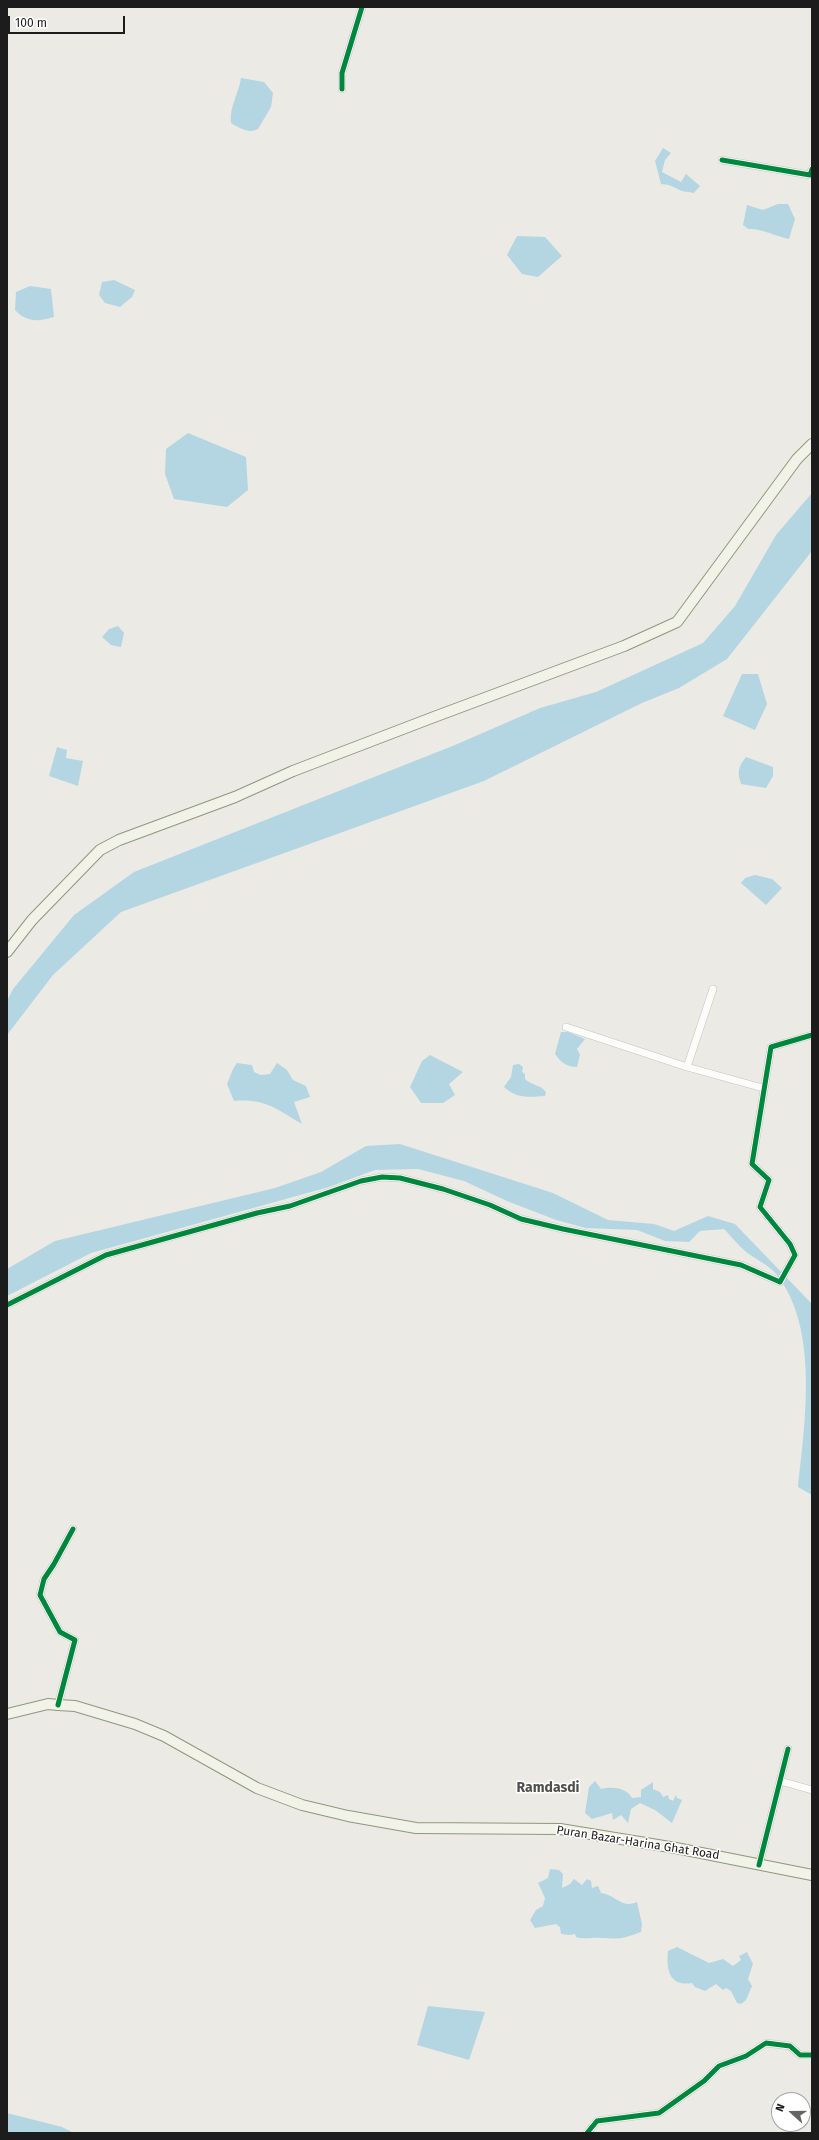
<!DOCTYPE html>
<html>
<head>
<meta charset="utf-8">
<style>
	body { margin:0 }
	#map { position:relative; width:819px; height:2140px; overflow:hidden; background:#eceae4; font-family:"Fira Sans",sans-serif }
	canvas { display:block }
	.frame { position:absolute; inset:0; border:8px solid #1c1c1c; pointer-events:none }
	.north { position:absolute; left:771px; top:2092px; width:40px; height:40px; box-sizing:border-box; background:#fff; border:1px solid #a4a4a4; border-radius:50%; rotate:291deg; font-size:11px; font-weight:700; line-height:16px; text-align:center; color:#1c1c1c }
	.north::after { content:''; display:block; margin:auto; width:14px; height:18px; background:#656462; clip-path:polygon(50% 0,100% 100%,50% 72%,0 100%) }
	.scale { position:absolute; left:8px; top:16px; width:117px; height:18px; box-sizing:border-box; border:2px solid #1c1c1c; border-top:0; padding-left:5px; font-size:12px; line-height:14px; white-space:nowrap; color:#1c1c1c; -webkit-text-stroke:3px #fff; paint-order:stroke }
</style>
</head>
<body>
<div id="map">
<canvas width="819" height="2140"></canvas>
<div class="frame"></div>
<div class="north">N</div>
<div class="scale">100 m</div>
</div>
<script>
const g = document.querySelector('canvas').getContext('2d');
g.lineJoin = 'round';
function fill(path, color) { g.fillStyle = color; g.fill(path, 'evenodd'); }
function trace(path, color, width, dash) { g.strokeStyle = color; g.lineWidth = width; g.lineCap = dash ? 'butt' : 'round'; g.setLineDash(dash || []); g.stroke(path); }
function label(font, color, halo, rows, align = 'center') {
  g.font = font + ' "Fira Sans",sans-serif'; g.lineWidth = 3; g.setLineDash([]); g.textBaseline = 'middle'; g.strokeStyle = halo; g.fillStyle = color; for (const [text, x, y, turn = 0] of rows) {
    g.save(); g.translate(x, y); g.rotate((+turn || 0) * Math.PI / 180); g.textAlign = isNaN(turn) ? turn : align; if (halo) g.strokeText(text, 0, 0); g.fillText(text, 0, 0); g.restore();
  }
}
const water = new Path2D(`
	M241 78 264 82 273 93 271 107 258 129C249 134 239 128 231 123 229 107 239 93 241 78Z
	M663 148 671 153 665 160 662 172 681 182 686 174 700 186 694 193 682 191 669 185 661 184 655 161Z
	M778 204H788L795 219 789 239C775 236 761 228 748 229L743 225 747 205 763 210Z
	M517 236 545 237 562 256 538 277 522 274 507 255Z
	M114 280 135 290 132 297 120 307 105 303 99 295 102 282Z
	M30 286 51 289 54 317C38 322 26 322 15 310L16 292Z
	M188 433 246 457 248 490 227 507 174 499 165 474 166 449Z
	M812 493V551L727 659 679 688 642 703 484 781 121 912 53 975 7 1035V1001L13 989 74 915 134 872 455 745 540 708 596 692 703 643 735 606 776 535Z
	M118 626 124 633 121 647 111 645 102 637 109 629Z
	M742 674H758L767 704 755 730 723 716Z
	M57 747 67 750 66 758 83 761 78 786 49 776Z
	M746 757 773 767V776L766 788 741 784C737 772 738 767 746 757Z
	M755 875 772 879 782 888 766 905 741 883 745 878Z
	M561 1032H568L585 1039 577 1049 580 1055 577 1067C566 1067 561 1062 555 1054Z
	M430 1055 463 1072 449 1084 455 1095 443 1103H421L410 1087 422 1061Z
	M237 1063 252 1065 254 1072 261 1075 270 1074 277 1063 287 1070 293 1080 306 1086 310 1097 294 1102 302 1124C277 1109 264 1098 234 1101L227 1084 233 1069Z
	M519 1064 523 1067 522 1072 525 1074V1079C532 1086 540 1084 546 1092L545 1096C529 1097 517 1099 504 1087L511 1077 513 1065Z
	M400 1144 553 1193 608 1220 654 1224 674 1231 708 1216 735 1224 812 1304V1495L798 1487C805 1422 819 1329 777 1275 769 1265 755 1259 745 1251 738 1245 731 1236 724 1229L700 1231 689 1242 665 1241 637 1230 586 1228 556 1220 507 1201 464 1181 418 1169 375 1170 329 1187 91 1253 7 1296V1269L55 1241 275 1188 321 1172 366 1146Z
	M595 1781 601 1789C612 1786 627 1788 632 1798L641 1797V1790L653 1782V1789L660 1792 663 1797 668 1795 669 1799 673 1801 676 1795 677 1798 682 1800 672 1823 655 1810 640 1803 631 1809 628 1823 621 1815 613 1820 612 1813 592 1819 585 1813 589 1787Z
	M550 1869 559 1870 563 1874 562 1888 570 1884 574 1879 582 1885 587 1879 591 1881 592 1888 598 1886 601 1893C612 1894 620 1904 628 1904 631 1904 634 1903 637 1902L642 1924 641 1932C621 1939 622 1939 601 1938 592 1937 585 1940 576 1937L575 1934 569 1935 561 1934 560 1927 556 1924 535 1928 530 1920 536 1910 543 1906 545 1898 538 1883 548 1878Z
	M677 1947 709 1963 723 1959 733 1966 741 1960 739 1956 747 1952 753 1964 748 1979 752 1986 746 2000 741 2004 737 2003 731 1991 726 1988 723 1990 716 1984 705 1991 695 1987 692 1983C669 1987 666 1969 668 1951Z
	M428 2006 485 2012 469 2060 417 2045Z
	M7 2113 62 2127 74 2133H7Z`);
const street = new Path2D(`
	M342 89V73L362 7
	M722 160 810 175 812 169
	M566 1027 687 1067 763 1088
	M687 1067 713 989
	M7 1305 106 1255 257 1213 290 1206 361 1181 382 1177 400 1178 443 1189 490 1205 521 1219 563 1229 741 1265 780 1282 795 1255 790 1244 760 1207 769 1180 752 1164 771 1047 812 1035
	M58 1705 75 1640 60 1632 40 1595 44 1579 54 1564 73 1529
	M780 1781 812 1790
	M759 1865 788 1749
	M587 2133 597 2121 659 2113 704 2081 719 2066 746 2056 766 2043 790 2046 800 2055H812`);
const secondary = new Path2D(`
	M7 952 32 920 100 850 119 840 235 797 293 771 434 717 624 646 677 622 797 459 812 444
	M7 1714 48 1704 58 1705 75 1706 135 1724 164 1736 257 1788 302 1805 348 1816 416 1828 560 1829 676 1848 812 1875`);
const cycleway = new Path2D(`
	M342 89V73L362 7
	M722 160 810 175 812 169
	M7 1305 106 1255 257 1213 290 1206 361 1181 382 1177 400 1178 443 1189 490 1205 521 1219 563 1229 741 1265 780 1282 795 1255 790 1244 760 1207 769 1180 752 1164 771 1047 812 1035
	M58 1705 75 1640 60 1632 40 1595 44 1579 54 1564 73 1529
	M759 1865 788 1749
	M587 2133 597 2121 659 2113 704 2081 719 2066 746 2056 766 2043 790 2046 800 2055H812`);
const streetNames = [
	["Puran Bazar-Harina Ghat Road",638,1843,9]
];
const quarterNames = [
	["Ramdasdi",548,1788]
];
fill(water, '#b4d6e2');
trace(street, '#c4c3c0', 8);
trace(secondary, '#92957c', 12);
trace(street, '#fcfcfb', 7);
trace(secondary, '#f2f3e8', 10);
trace(cycleway, '#00873e', 5);
label('12px', '#1c1c1c', '#fff', streetNames);
label('bold 14px', '#4f4f4f', '#fff', quarterNames);
</script>
</body>
</html>
